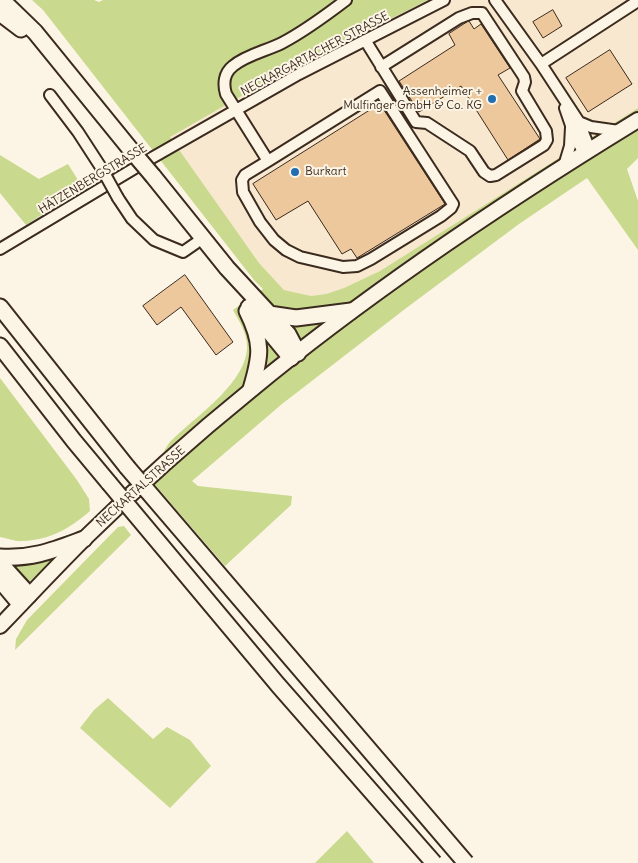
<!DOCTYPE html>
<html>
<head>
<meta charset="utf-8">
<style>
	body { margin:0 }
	canvas { display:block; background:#fcf5e5 }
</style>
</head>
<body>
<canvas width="638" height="863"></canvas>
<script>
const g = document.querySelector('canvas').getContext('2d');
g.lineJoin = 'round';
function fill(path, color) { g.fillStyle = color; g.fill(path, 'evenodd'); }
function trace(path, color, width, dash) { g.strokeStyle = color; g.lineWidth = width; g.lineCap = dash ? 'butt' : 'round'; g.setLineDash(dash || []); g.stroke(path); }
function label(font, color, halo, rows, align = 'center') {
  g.font = font + ' Delius,sans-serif'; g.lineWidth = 4; g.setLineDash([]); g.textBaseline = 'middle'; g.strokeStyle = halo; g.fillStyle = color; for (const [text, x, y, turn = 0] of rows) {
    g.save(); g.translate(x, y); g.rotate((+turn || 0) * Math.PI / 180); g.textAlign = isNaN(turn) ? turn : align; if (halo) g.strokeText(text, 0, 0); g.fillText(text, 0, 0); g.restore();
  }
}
const built = new Path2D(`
	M428 0H638V108L380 271 344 288 326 294 311 296 284 290 259 263 169 137 273 78Z`);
const green = new Path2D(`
	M32 0H94L99 2 103 0H428L273 78 170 137 259 263 284 290 311 296 326 294 344 288 380 271 638 108V158L627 169 638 201V250L587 178 519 224 405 309 282 404 192 481 198 486 292 496 291 505 225 566 144 472C149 468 157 463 161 457 166 449 166 445 174 438 197 416 248 381 247 346 247 333 239 321 233 310L263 289 254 280 43 10Z
	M0 155 39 179 68 164 83 188 26 225 0 193Z
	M0 378 77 480 89 499 90 511C70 528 51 540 23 541 16 542 7 538 0 537Z
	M124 526 131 535 15 650 16 639 27 620 118 527Z
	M50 560H52L28 583 10 566Z
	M108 698 153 739 167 727 190 740 211 766 170 808 80 728 94 710Z
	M347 831 374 863H315Z`);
const building = new Path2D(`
	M553 10 562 26 543 38 533 22Z
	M469 21 474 29 481 24 510 68 498 75 540 139 508 160 461 86 419 112 399 81 455 45 449 34Z
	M610 50 632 84 588 112 566 78Z
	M380 104 445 204 357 258 351 249 342 254 308 201 276 220 253 184Z
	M185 275 233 342 216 355 181 307 157 325 143 306Z`);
const minor = new Path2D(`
	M495 0 541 64 579 122 590 150
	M365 40 416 122 427 123 470 151 484 172 490 176 496 175 544 145 547 140 546 131 522 91 525 82 524 77 482 13H472L459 18 381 67
	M541 64 638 1
	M50 95 78 132 102 169
	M565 108 574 134 584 154
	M579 122 591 127 619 131
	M268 161 380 91 453 204 451 208 441 216 371 259 357 266 343 267 300 257 286 250 274 240 260 222 243 192 242 180 245 175 268 161 226 94C223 84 224 73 233 66 246 55 266 51 282 43 305 31 325 16 346 0
	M564 166 570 146 571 127
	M118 198 132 219 154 240 183 252 196 243
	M0 249 150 159 299 74 444 0`);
const major = new Path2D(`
	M0 626C28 597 55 568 83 540 136 488 193 437 251 390 372 290 504 202 638 120`);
const highway = new Path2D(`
	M2 0 35 32 131 150
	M0 13 21 29
	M153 176 227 268 288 334 298 353
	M0 307 127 467
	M249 307 291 358
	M247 311C263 343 261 356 251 389
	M269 314 296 318 351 311
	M0 346 74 441 109 483
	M0 557C33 559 54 550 84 539
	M0 563 29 595
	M0 580 20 604`);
const minorBridge = new Path2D(`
	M102 169 118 198`);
const highwayBridge = new Path2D(`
	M131 150 153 176
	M127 467 466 863
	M109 483 278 685 434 863`);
const markers = [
	[492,99,5,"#1f6fb2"],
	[295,172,5,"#1f6fb2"]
];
const streetNames = [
	["NECKARGARTACHER STRASSE",315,54,-28],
	["HÄTZENBERGSTRASSE",93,179,-31],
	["NECKARTALSTRASSE",141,487,-42]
];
const poiNames = [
	["Assenheimer +",482,92],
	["Mulfinger GmbH & Co. KG",482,106],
	["Burkart",305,172,"left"]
];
fill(built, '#f8e8cf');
fill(green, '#c9da8f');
fill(building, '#edc89d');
trace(building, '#3b2a1e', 1);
trace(minor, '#3b2a1e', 14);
trace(major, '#3b2a1e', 18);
trace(highway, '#3b2a1e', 19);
trace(minor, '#fcf5e5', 10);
trace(major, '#fcf5e5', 14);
trace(highway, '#fcf5e5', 15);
trace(minorBridge, '#3b2a1e', 14, []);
trace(highwayBridge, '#3b2a1e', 19, []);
trace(minorBridge, '#fcf5e5', 10);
trace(highwayBridge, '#fcf5e5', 15);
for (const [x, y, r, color] of markers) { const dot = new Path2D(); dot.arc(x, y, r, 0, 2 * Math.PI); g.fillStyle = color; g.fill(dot); trace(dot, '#fcf5e5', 2); }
label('12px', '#3b2a1e', '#fcf5e5', streetNames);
label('12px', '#3b2a1e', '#fcf5e5', poiNames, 'right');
</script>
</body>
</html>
